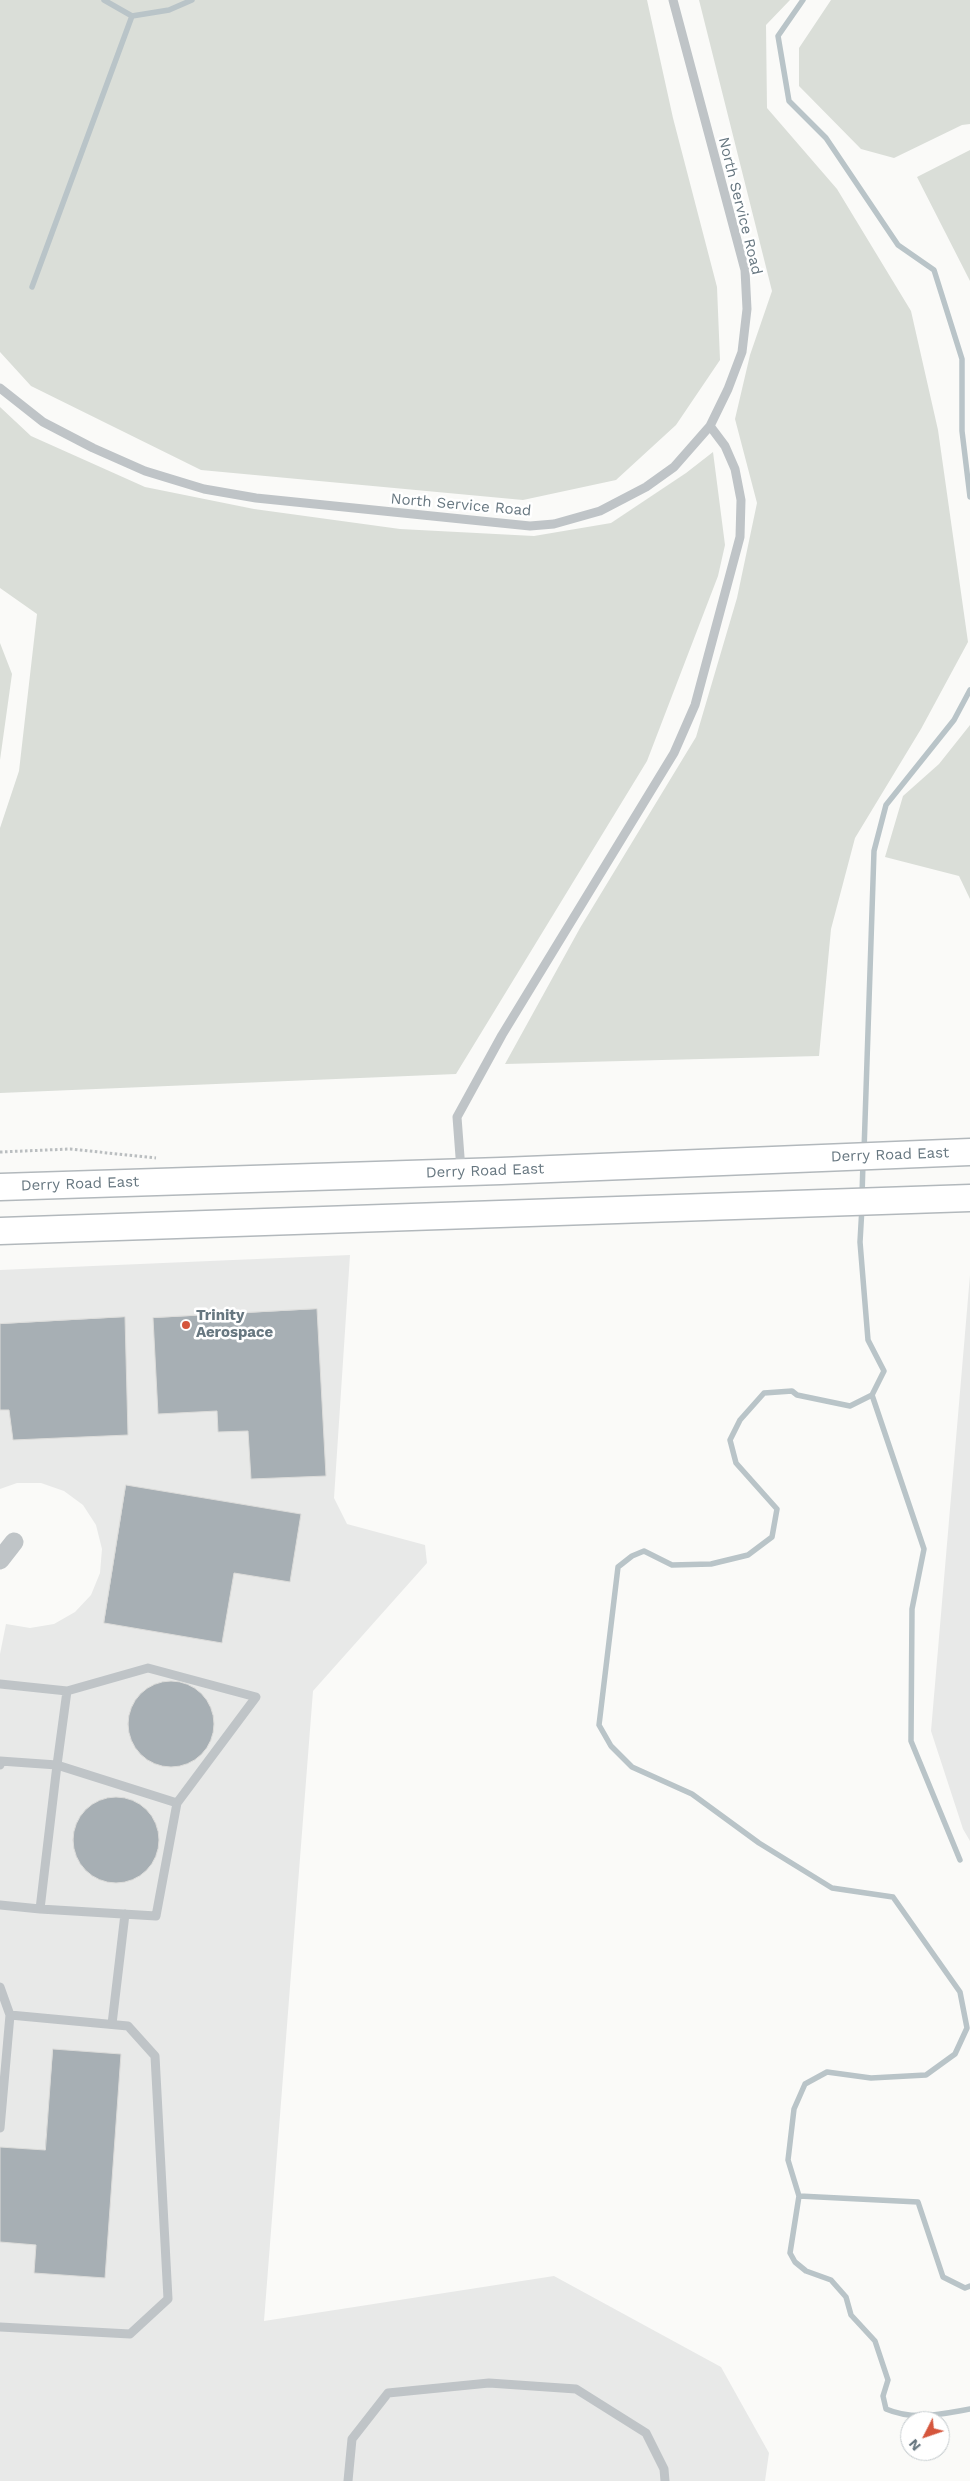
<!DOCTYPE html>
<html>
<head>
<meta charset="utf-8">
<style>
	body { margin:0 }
	#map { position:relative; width:970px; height:2481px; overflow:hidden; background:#fafaf8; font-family:"Work Sans",sans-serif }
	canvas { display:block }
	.north { position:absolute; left:900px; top:2411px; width:50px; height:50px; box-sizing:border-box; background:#fff; border:1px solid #c2c9cc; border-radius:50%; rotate:229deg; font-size:14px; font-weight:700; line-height:20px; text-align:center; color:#677780 }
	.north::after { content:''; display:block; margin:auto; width:18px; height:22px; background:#d5563d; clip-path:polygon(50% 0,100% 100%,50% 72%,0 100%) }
</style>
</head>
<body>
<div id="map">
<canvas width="970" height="2481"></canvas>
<div class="north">N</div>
</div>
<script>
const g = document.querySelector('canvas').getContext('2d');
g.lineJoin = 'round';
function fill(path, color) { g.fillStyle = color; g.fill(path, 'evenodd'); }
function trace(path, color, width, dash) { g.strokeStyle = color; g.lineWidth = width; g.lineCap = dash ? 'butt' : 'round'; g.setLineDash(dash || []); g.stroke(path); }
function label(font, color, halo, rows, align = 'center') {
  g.font = font + ' "Work Sans",sans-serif'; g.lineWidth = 5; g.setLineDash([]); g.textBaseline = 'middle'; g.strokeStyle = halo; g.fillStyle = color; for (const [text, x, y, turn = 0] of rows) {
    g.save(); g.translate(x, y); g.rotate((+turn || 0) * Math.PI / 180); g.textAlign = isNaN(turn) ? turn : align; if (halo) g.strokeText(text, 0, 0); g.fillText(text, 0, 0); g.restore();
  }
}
const built = new Path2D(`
	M350 1255 334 1498 347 1524 425 1545 427 1563 313 1691 264 2321 554 2276 721 2367 769 2453 765 2481H0V1654L6 1624 30 1628 54 1624 75 1612 91 1595 100 1573 102 1549 96 1525 83 1505 64 1491 41 1483H17L0 1489V1270Z
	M970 1275V1841L963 1829 931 1731Z`);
const green = new Path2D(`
	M0 0H647L673 118 717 287 720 360 676 425 616 480 523 500 201 470 31 386 0 352Z
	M699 0H790L766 25 767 108 837 189 911 311 938 430 968 642 921 729 855 838 831 929 819 1056 505 1064 580 928 696 737 737 598 757 503 735 419 750 355 772 291Z
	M831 0H970V124L962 125 894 158 861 149 799 86V48Z
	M970 150V281L917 177Z
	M0 407 31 436 145 487 254 509 400 529 534 536 611 523 686 473 713 452 725 545 718 576 647 761 456 1074 0 1093V828L19 771 37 614 0 588Z
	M0 643 12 674 0 760Z
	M970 725V899L959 876 885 857 903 796 939 764Z`);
const stream = new Path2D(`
	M104 0 132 16 169 10 192 0
	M803 0 778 36 789 101 826 138 898 245 934 270 962 359V431L970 497
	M32 287 132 16
	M864 1151 874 851 886 805 954 720 970 690
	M862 1196 863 1162
	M862 1207 860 1242 868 1340 884 1371 872 1395 850 1406 797 1395 792 1391 764 1393 740 1420 730 1440 736 1463 777 1509 772 1537 748 1555 711 1564 672 1565 644 1551 632 1556 618 1567 599 1725 611 1746 632 1767 692 1794 759 1843 832 1888 893 1897 960 1992 967 2028 955 2054 926 2075 871 2078 827 2072 805 2084 794 2109 788 2160 799 2196 790 2253 795 2262 806 2271 831 2280 846 2297 851 2315 875 2341 888 2380 883 2396 886 2409C914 2421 941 2414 970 2409
	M872 1395 924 1549 912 1609 911 1741 960 1860
	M799 2196 918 2202 943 2277 965 2288 970 2286`);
const building = new Path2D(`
	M317 1309 326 1476 251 1479 248 1431 218 1432 217 1411 158 1414 153 1318Z
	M125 1317 128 1435 13 1440 9 1410H0V1324Z
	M126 1485 301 1514 290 1582 234 1573 222 1643 104 1623Z
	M128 1724a43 43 0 1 1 86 0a43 43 0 1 1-86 0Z
	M73 1840a43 43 0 1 1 86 0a43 43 0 1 1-86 0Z
	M53 2049 121 2054 105 2278 34 2273 36 2245 0 2242V2147L45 2150Z`);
const path = new Path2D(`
	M0 1152 70 1149 156 1158`);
const lane = new Path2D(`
	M0 388 43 422 93 448 145 471 204 489 256 498 530 526 554 524 600 511 646 487 674 467 710 426 728 389 742 352 747 309 745 270 673 0
	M461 1170 457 1117 502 1035 674 753 695 705 740 537 741 500 735 469 725 446 710 426
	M0 1684 67 1691 57 1765 177 1803
	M0 1765V1761L57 1765 40 1909 0 1905
	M40 1909 156 1916 177 1803 256 1697 148 1668 67 1691
	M0 1987 10 2015
	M112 2024 125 1914
	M0 2128 10 2015 128 2026 155 2056 168 2299 130 2334 0 2327
	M348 2481 352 2439 388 2393 489 2383 576 2389 646 2433 664 2469 665 2481`);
const street = new Path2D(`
	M0 1560 14 1542`);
const secondary = new Path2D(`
	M0 1187 501 1171 970 1152
	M0 1231 970 1198`);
const markers = [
	[186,1325,5,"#d5563d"]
];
const streetNames = [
	["North Service Road",740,206,76],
	["North Service Road",461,505,5],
	["Derry Road East",890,1155,-2],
	["Derry Road East",485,1171,-2],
	["Derry Road East",80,1184,-2]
];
const poiNames = [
	["Trinity",196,1316],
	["Aerospace",196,1333]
];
fill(built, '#e8e9e8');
fill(green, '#daded8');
trace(stream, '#b9c4c8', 5.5);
fill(building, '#a7afb4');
trace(building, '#dcdcda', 1);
trace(secondary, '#b2b8bc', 29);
trace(path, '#babec0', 3, [2.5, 2.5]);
trace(lane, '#bfc4c7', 9);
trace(street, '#bfc4c7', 19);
trace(secondary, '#fff', 26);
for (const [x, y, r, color] of markers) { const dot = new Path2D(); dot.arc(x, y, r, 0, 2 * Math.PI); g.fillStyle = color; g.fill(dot); trace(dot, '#fff', 2); }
label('15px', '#677780', '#fff', streetNames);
label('bold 15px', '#677780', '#fff', poiNames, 'left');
</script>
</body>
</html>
